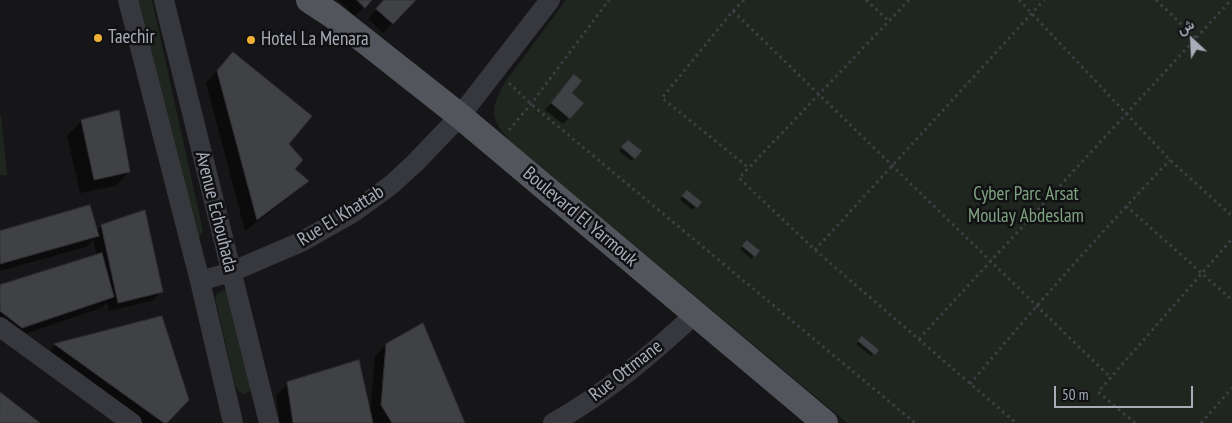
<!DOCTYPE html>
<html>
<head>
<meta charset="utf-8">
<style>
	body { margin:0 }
	#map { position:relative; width:1232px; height:423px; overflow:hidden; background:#161618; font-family:"PT Sans Narrow",Vazirmatn,sans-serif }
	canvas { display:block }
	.north { position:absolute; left:1167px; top:15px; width:50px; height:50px; -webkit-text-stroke:4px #111113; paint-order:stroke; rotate:335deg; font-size:14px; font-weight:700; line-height:20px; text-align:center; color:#a8adb8 }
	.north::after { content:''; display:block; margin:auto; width:18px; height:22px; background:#a8adb8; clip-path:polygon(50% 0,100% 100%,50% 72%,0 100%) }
	.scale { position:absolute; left:1054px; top:386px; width:139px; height:22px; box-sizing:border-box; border:2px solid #a8adb8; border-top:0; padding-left:6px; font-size:15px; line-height:18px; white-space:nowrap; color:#a8adb8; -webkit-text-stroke:4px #111113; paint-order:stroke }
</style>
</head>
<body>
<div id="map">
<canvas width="1232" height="423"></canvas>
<div class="north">ش</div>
<div class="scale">50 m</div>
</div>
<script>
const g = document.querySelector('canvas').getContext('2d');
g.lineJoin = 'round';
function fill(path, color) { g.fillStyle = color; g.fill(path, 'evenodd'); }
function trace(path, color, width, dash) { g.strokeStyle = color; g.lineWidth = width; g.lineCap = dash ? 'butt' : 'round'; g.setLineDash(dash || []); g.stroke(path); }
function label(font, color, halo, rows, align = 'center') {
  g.font = font + ' "PT Sans Narrow",sans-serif'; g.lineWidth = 5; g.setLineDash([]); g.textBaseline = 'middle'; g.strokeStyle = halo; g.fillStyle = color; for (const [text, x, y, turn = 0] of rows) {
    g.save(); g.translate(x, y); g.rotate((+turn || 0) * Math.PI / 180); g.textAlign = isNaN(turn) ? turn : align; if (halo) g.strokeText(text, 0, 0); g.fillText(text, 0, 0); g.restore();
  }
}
const green = new Path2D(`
	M136 0H152L203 231 198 239Z
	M566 0H1232V423H847L512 143C490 119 489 111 505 82ZM574 75 582 81 572 93 570 119 551 103ZM628 140 641 152 635 159 621 147ZM687 190 702 202 696 208 682 196ZM747 240 760 251 755 257 742 246ZM862 336 878 350 875 354 859 340Z
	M0 115H1L7 175H0Z
	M226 289 251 383 250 391 244 394 238 391 235 385 215 297 218 293Z`);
const shadow = new Path2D(`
	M338 0H371L355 16Z
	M385 0H414L383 33 368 19Z
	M222 65 287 144 293 169 307 181 296 192 245 231 206 83Z
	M568 82 571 94 569 118 563 124 545 110Z
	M81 121 129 172 115 186 80 193 67 136Z
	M628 141 640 152 631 161 619 151Z
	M684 194 700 202 693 210 680 200Z
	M101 226 161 291 152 301 109 311 107 302 101 308 10 339 0 331V287L97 256 93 240 86 247 0 271V233L96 231Z
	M747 242 758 251 751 259 740 249Z
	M161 318 166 423H130L41 360 55 346Z
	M859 341 877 351 871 356 856 344Z
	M386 345 463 423H373L372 421V423H280L276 395 288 384 370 413 375 356Z`);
const building = new Path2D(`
	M357 0H372L365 8Z
	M384 0H416L393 24 376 9Z
	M233 52 312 116 289 144 303 160 295 169 309 181 257 220 217 71Z
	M574 74 582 81 572 93 584 103 570 119 551 103Z
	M119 110 130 172 94 180 81 120Z
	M628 140 642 151 635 159 621 147Z
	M687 190 702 202 697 208 682 196Z
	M90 205 99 236 0 264V231Z
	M145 210 163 292 118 303 101 225Z
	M747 240 760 251 755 257 742 246Z
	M102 253 114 297 22 328 0 311V285Z
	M162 316 189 400 167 423H164L54 344Z
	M423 323 465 423H392L381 405 386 344Z
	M862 336 879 350 875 355 858 341Z
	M359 360 373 423H293L287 382Z
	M0 392 40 423H0Z`);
const path = new Path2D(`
	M744 0 733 11 662 98 749 168
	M866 0 889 21
	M909 0 739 178 815 250 1016 423
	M1019 0 1170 160 1232 216
	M1156 0 1196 38
	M733 11 1111 378
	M509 83 531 104 915 423
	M509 130 531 104 609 0
	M1126 206 1232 300
	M815 250 1044 0
	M919 339 1231 0
	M970 384C1035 307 1101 232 1170 160
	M1135 423 1098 392 1232 239
	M1201 423 1232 388`);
const minor = new Path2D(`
	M128 0 200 281 233 423
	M164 0 269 423
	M200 281 231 272 301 242 354 212 391 185 415 163 460 116 550 0
	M0 327 132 423
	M553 423C606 393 651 355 695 314`);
const major = new Path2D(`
	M309 0 332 15 460 116 825 423`);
const markers = [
	[98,38,5,"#f2b134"],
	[251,40,5,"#f2b134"]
];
const poiNames = [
	["Taechir",108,38],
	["Hotel La Menara",261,40]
];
const parkNames = [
	["Cyber Parc Arsat",1026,195],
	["Moulay Abdeslam",1026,217]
];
const streetNames = [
	["Avenue Echouhada",216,212,76],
	["Rue El Khattab",341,216,-32],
	["Boulevard El Yarmouk",580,217,40],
	["Rue Ottmane",626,371,-38]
];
fill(green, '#1e261f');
fill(shadow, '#0007');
fill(building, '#404145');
trace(building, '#303034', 1);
trace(path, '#3d3f44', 3, [2.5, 4]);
trace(minor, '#37383d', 20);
trace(major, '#53555c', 26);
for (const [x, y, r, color] of markers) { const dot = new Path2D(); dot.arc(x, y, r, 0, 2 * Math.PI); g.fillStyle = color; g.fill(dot); trace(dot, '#111113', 2); }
label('19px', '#a8adb8', '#111113', poiNames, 'left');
label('19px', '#7fa381', '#111113', parkNames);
label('19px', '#a8adb8', '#111113', streetNames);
</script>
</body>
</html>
